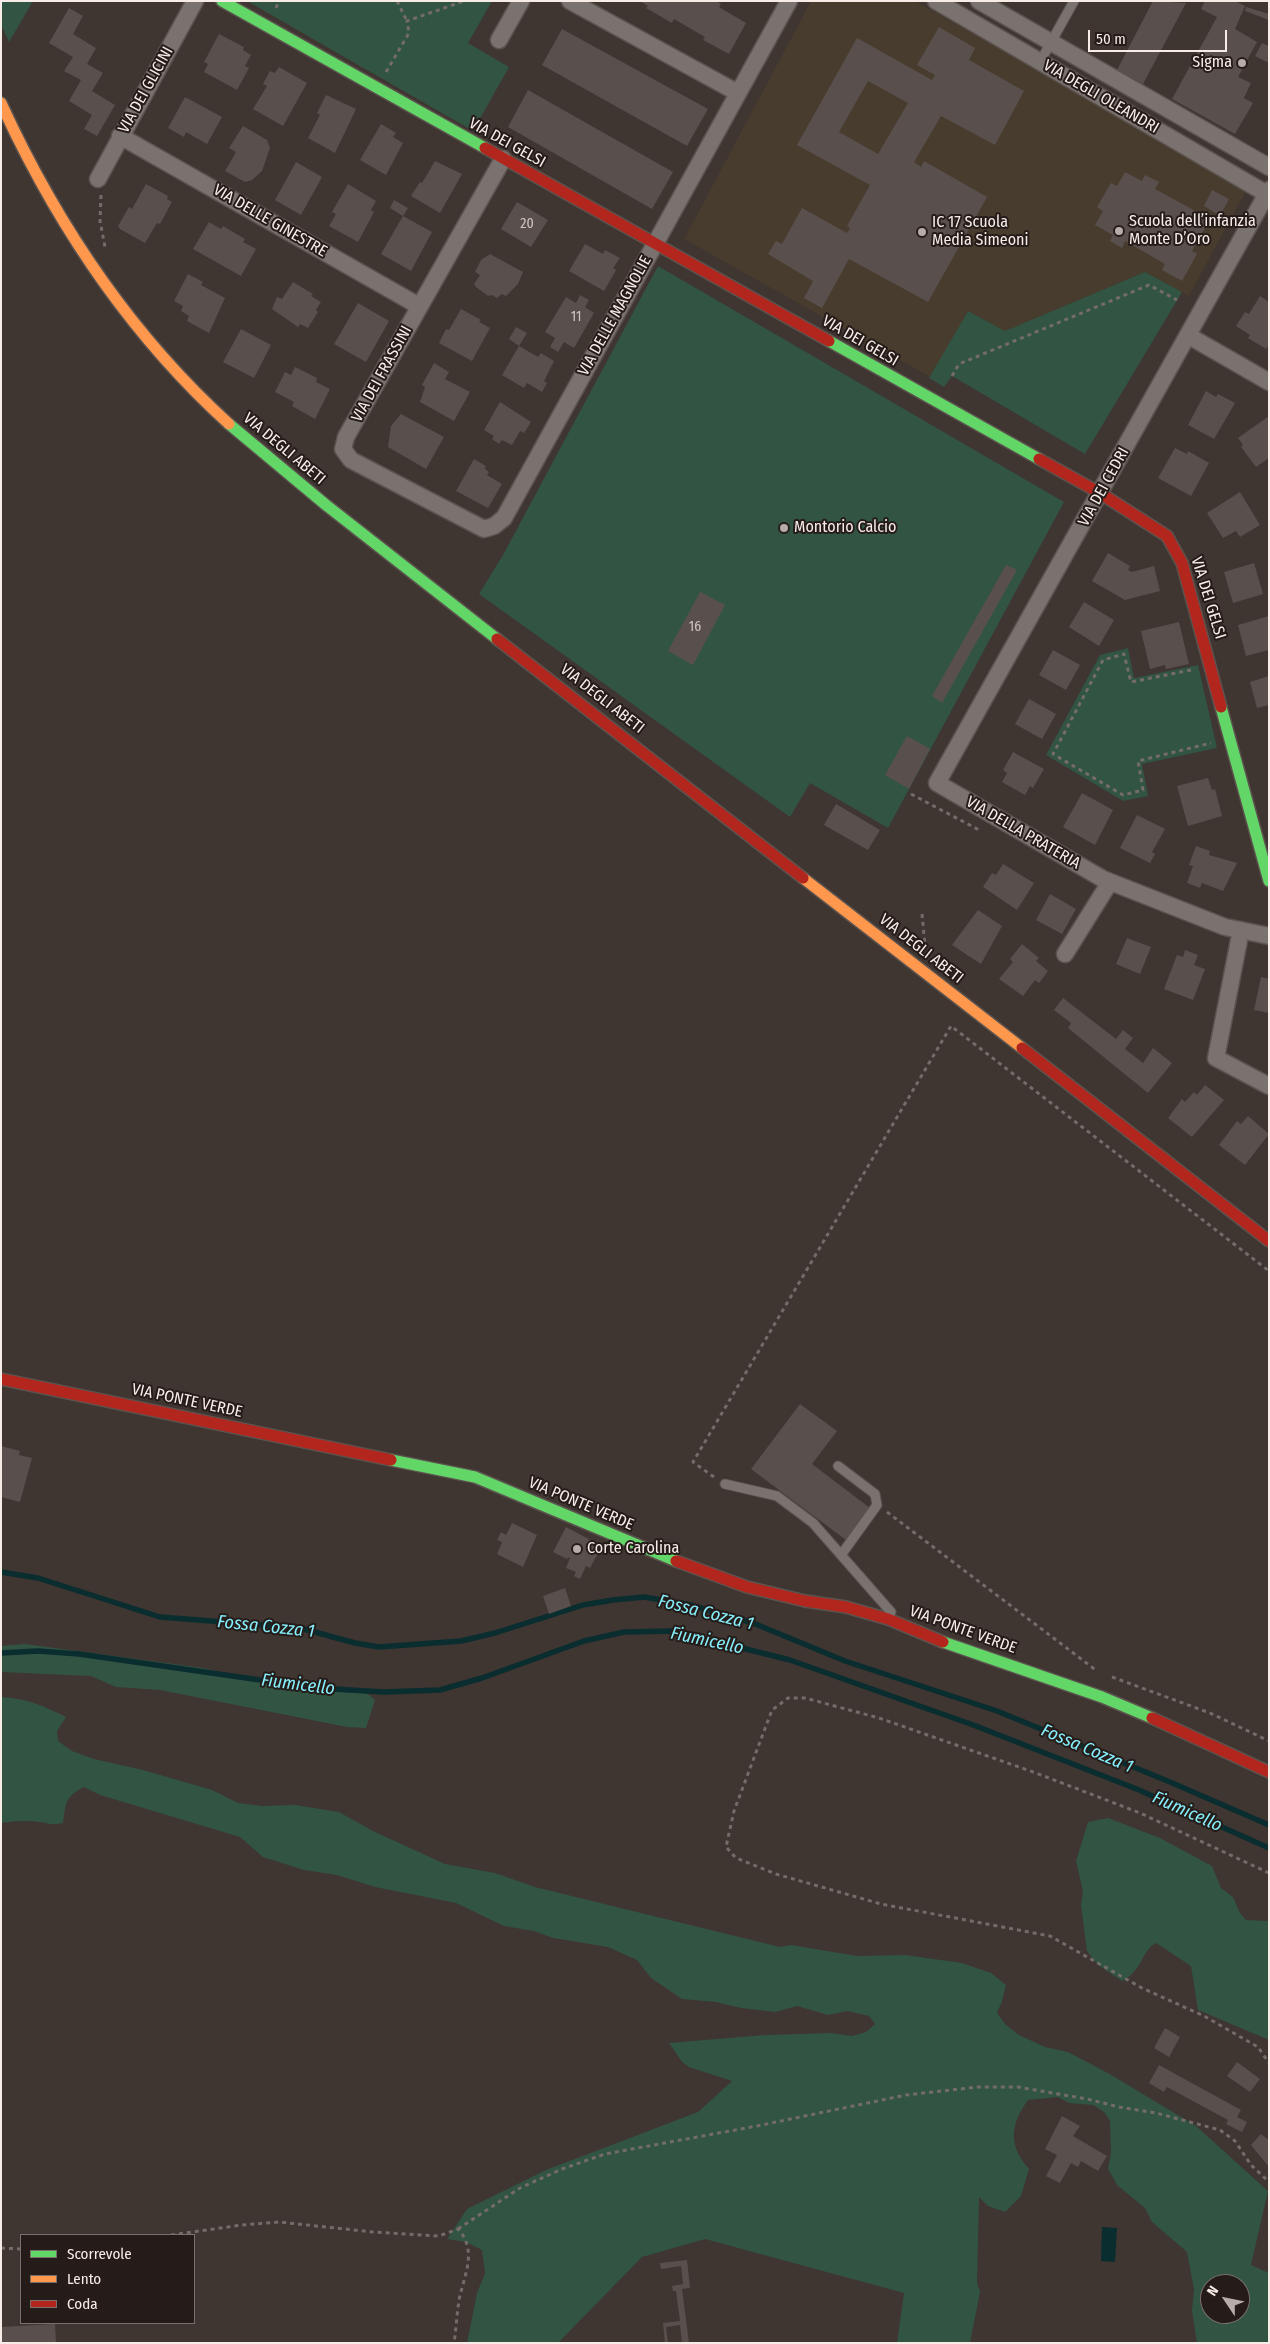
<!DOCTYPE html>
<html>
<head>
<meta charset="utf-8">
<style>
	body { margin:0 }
	#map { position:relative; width:1270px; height:2344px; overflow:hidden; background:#3f3531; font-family:"Fira Sans Condensed",sans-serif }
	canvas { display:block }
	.frame { position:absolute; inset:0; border:2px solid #f8ece7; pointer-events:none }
	.legend { position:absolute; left:20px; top:2234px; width:175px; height:90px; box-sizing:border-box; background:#251c19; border:1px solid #796f6b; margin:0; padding:6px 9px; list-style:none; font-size:15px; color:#f8ece7 }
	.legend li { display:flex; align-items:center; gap:10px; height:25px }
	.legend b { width:25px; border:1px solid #796f6b }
	.north { position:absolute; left:1200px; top:2274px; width:50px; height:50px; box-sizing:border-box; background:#251c19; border:1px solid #796f6b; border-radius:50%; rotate:304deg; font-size:14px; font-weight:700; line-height:20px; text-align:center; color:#f8ece7 }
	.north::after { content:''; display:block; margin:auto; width:18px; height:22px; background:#b7aca7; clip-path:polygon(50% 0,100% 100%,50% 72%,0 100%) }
	.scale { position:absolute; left:1088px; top:30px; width:139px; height:22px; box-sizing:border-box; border:2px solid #f8ece7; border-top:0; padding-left:6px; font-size:15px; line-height:18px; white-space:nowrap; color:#f8ece7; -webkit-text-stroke:4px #251c19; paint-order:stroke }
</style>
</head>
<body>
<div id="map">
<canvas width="1270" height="2344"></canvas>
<div class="frame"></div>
<ul class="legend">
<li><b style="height:6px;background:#63d668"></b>Scorrevole</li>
<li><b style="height:6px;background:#ff974d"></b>Lento</li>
<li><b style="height:6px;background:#b3261e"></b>Coda</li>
</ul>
<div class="north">N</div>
<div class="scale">50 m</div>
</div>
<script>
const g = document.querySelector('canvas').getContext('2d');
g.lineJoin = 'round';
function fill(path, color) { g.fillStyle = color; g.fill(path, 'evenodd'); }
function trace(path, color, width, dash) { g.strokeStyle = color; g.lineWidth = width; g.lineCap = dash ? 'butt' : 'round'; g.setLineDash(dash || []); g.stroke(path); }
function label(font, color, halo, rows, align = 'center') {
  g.font = font + ' "Fira Sans Condensed",sans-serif'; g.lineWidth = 4; g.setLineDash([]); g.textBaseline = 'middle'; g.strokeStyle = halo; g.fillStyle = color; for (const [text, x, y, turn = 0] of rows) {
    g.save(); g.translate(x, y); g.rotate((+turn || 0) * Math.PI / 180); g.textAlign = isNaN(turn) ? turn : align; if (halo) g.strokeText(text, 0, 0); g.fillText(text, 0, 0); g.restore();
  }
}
const education = new Path2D(`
	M811 1H915L1247 189 1189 296 1145 272 1005 331 968 311 930 377 684 239Z`);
const green = new Path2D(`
	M1 1H33L9 42 1 25Z
	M247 1H492L468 43 509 67 473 131Z
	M658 266 1064 502 888 828 810 783 790 817 479 594 503 555Z
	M1145 272 1182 292 1085 454 952 376 944 387 929 378 968 311 1005 331Z
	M1128 648 1134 678 1198 665 1217 748 1142 764 1148 796 1123 801 1046 755 1100 655Z
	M25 1644 203 1668 233 1675 364 1691 375 1700 366 1728 347 1727 160 1690 116 1687 91 1676 1 1672V1646Z
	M1 1697C26 1698 44 1706 66 1717L57 1731 58 1741 72 1751 94 1759 143 1770 212 1790 238 1803 262 1806 295 1805 339 1812 373 1831 445 1864 495 1873 535 1887 780 1947 791 1945 857 1956 905 1955 962 1963 991 1973 1006 1985 1002 2001 997 2013 1006 2025 1019 2035 1045 2047 1068 2052 1108 2073 1196 2126 1268 2191 1251 2265 1269 2273V2343H1197L1192 2311 1194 2289 1187 2252 1152 2222 1145 2208 1117 2185 1108 2169 1111 2152 1110 2121 1104 2112 1093 2105 1069 2103 1058 2097 1028 2100C1010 2125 1008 2145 1029 2169L1021 2196 1005 2212 988 2206 979 2197 977 2283 980 2292 970 2343H897L904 2293 705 2239 642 2257 558 2343H467L477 2293 485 2273 482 2250 466 2242 447 2239 467 2209 546 2170 698 2112 732 2081 689 2067 682 2062 669 2043 765 2035 831 2033 852 2036 866 2032 875 2024 869 2016 848 2011 828 2015 797 2006 775 2012 741 2008 716 2002 682 1999 651 1978 637 1960 608 1947 553 1938 534 1931 504 1926 456 1903 375 1887 337 1875 304 1870 263 1857 240 1837 100 1795 84 1787C65 1797 66 1802 63 1823 50 1826 50 1823 39 1822 26 1820 14 1821 1 1823ZM1210 2284H1240V2314H1210Z
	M1108 1818 1160 1838 1212 1866 1221 1888 1233 1897 1240 1913 1246 1920 1269 1921V2040L1198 2010 1191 1966 1156 1943C1140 1952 1143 1971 1122 1981L1098 1965 1087 1951 1081 1905 1083 1891 1076 1861 1088 1822Z`);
const water = new Path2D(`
	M1102 2227 1117 2228 1115 2262 1101 2261Z`);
const stream = new Path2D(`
	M1 1572 38 1578 160 1617 300 1628 355 1643 379 1647 461 1641 495 1633 583 1605 613 1600 644 1597 691 1605 753 1623 845 1661 997 1711 1170 1782 1269 1825
	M1 1653 38 1651 79 1654 316 1688 384 1692 440 1690 482 1678 584 1641 624 1632 674 1631 790 1660 976 1726 1139 1790 1269 1848`);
const building = new Path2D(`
	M640 1H716L721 4 719 7 746 23 729 54 703 40 705 37 674 19 672 23 646 8 648 6Z
	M1153 1 1186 3 1143 84 1117 70Z
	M1205 1H1235L1245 6 1235 29 1257 42 1238 77 1251 83 1244 98 1253 103 1235 134 1172 99 1217 17 1201 9Z
	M1246 7 1269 14V20L1245 11Z
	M69 8 83 16 73 34 96 48 87 64 103 73 92 91 115 105 97 136 84 129 92 115 69 101 81 80 64 71 73 57 49 43Z
	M939 27 975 48 969 60 1024 91 995 145 941 116 914 162 921 167 924 161 987 197 928 302 849 259 822 308 804 298 813 281 768 254 776 241 782 244 802 208 847 233 850 228 847 226 870 185 797 145 857 38 932 80 935 75 917 65ZM868 81 908 103 878 154 839 132Z
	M562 29 708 109 687 146 542 65Z
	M219 34 244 47 243 50 251 55 245 66 249 68 237 90 204 72 208 64 204 62Z
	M1262 43 1269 46V63L1255 56Z
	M279 67 307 83 283 126 253 109 267 86 263 84 270 71 275 73Z
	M528 90 673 172 652 209 508 127Z
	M326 95 356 109 335 153 308 138 320 115 317 113Z
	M185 97 222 117 207 144 186 132 184 137 168 128Z
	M381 124 396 133 393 137 403 143 386 175 360 160Z
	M243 126 267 140 270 148 262 171 252 180 245 182 225 171 236 152 229 148Z
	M435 161 462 174 440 213 411 196 420 182 422 183Z
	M296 162 322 177 301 215 275 200Z
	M1125 172 1142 181 1145 175 1159 182 1155 189 1210 219 1192 251 1197 254 1182 281 1162 270 1165 264 1125 241 1122 248 1110 241 1113 235 1095 225 1103 211 1097 207 1111 183 1117 186Z
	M146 184 168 196 167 199 172 202 160 224 157 223 145 243 120 229 118 226 129 207 132 209Z
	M348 184 376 201 371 210 374 212 358 242 329 226 336 214 332 212Z
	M1212 190 1229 199 1220 216 1204 206Z
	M394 200 408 208 403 216 390 208Z
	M517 202 548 220 531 247 501 229Z
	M403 216 432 232 411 271 381 254Z
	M209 222 221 229 223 226 245 239 243 242 256 249 241 276 193 249Z
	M585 244 603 254 605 250 620 258 613 268 616 270 604 291 569 271Z
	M490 254 523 272 518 284 506 296 502 294 497 298 492 295 488 296 476 287 474 284 480 275 475 272 481 260Z
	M188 274 203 282 201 285 225 298 209 333 187 321 189 316 181 311 183 306 174 301Z
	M293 282 313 294 311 296 321 302 316 310 318 312 308 328 300 324 298 327 272 309 277 297 282 299Z
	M580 295 589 300 585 307 594 313 574 348 564 342 558 352 550 347 555 338 545 332 566 297 576 303Z
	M1260 296 1269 302V345L1266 349 1248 338 1250 335 1236 326 1245 312 1249 314Z
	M358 303 389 321 366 362 334 344Z
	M461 309 481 320 479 322 490 328 472 361 439 343 446 329 449 330Z
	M516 327 527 333 519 346 509 339Z
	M241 329 271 345 254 378 223 362Z
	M519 346 538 357 541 353 554 361 544 381 547 383 542 392 527 383 524 388 502 375Z
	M434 363 449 372 445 379 470 392 454 421 420 402 425 387 422 385Z
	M295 367 317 378 316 382 330 389 315 419 292 406 294 402 275 392 285 372 291 375Z
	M1206 391 1216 397 1218 394 1235 403 1214 439 1188 425Z
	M500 402 531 422 524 433 520 431 512 445 502 440 499 444 492 439 494 436 484 430Z
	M401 414 444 437 426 469 388 447 391 426Z
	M1269 416V458L1256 467 1241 447 1243 445 1238 438Z
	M1175 448 1187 454 1188 451 1209 463 1191 496 1158 478Z
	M474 459 486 466 485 469 489 472 487 475 502 484 488 508 456 491Z
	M1240 492 1260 525 1240 537 1236 531 1223 538 1207 513Z
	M1108 553 1130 566 1128 570 1132 572 1154 566 1160 591 1125 600 1092 581Z
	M1254 563 1263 594 1233 603 1224 572Z
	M1006 565 1017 570 942 703 932 696Z
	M700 592 725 605 693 665 668 651Z
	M1084 602 1114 620 1099 646 1069 627Z
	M1269 616V650L1246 656 1238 625Z
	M1179 622 1189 664 1166 669 1165 665 1150 669 1141 631Z
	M1053 650 1080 665 1066 690 1039 675Z
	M1269 676V705L1257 708 1250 682Z
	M1029 699 1056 714 1042 739 1015 724Z
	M907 736 930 749 909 789 885 775Z
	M1013 752 1044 769 1033 788 1030 786 1025 795 1002 782 1007 773 1003 770Z
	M1208 778 1212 790 1215 789 1222 816 1188 826 1177 786Z
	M1082 793 1113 810 1095 845 1063 827Z
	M836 804 880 830 868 850 824 825Z
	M1137 815 1165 829 1152 852 1155 854 1150 863 1120 848Z
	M1196 846 1210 851 1209 855 1237 863 1223 891 1202 883 1200 888 1187 883 1193 866 1189 865Z
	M1003 864 1034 883 1017 910 983 887 992 873 996 875Z
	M1050 894 1076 909 1062 934 1036 920Z
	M978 910 1002 926 981 964 952 945Z
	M1127 938 1151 947 1140 974 1116 964Z
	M1022 944 1039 958 1036 961 1048 971 1039 983 1035 980 1023 996 999 979 1013 962 1010 959Z
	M1185 950 1198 955 1194 965 1205 969 1193 1000 1164 989 1177 955 1183 957Z
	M1261 977 1269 979V1013L1254 1010Z
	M1063 998 1116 1039 1123 1030 1133 1038 1125 1049 1143 1063 1153 1048 1172 1063 1148 1093 1068 1028 1071 1023 1054 1010Z
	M1205 1085 1224 1100 1192 1137 1168 1118 1182 1099 1185 1102 1194 1092 1197 1095Z
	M1248 1116 1269 1134 1245 1165 1219 1145 1237 1121 1241 1124Z
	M800 1404 837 1431 812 1464 870 1508 846 1540 751 1469Z
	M1 1446 20 1451 19 1455 32 1458 20 1502 1 1497Z
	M512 1523 537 1535 523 1567 497 1554 502 1542 497 1540 501 1532 506 1535Z
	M566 1527 602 1546 590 1568 586 1566 580 1579 574 1576 576 1572 566 1568 570 1558 568 1557 567 1559 553 1552Z
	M565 1588 571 1606 549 1614 543 1596Z
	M1165 2028 1180 2037 1169 2057 1154 2048Z
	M1237 2062 1260 2079 1250 2092 1227 2076Z
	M1159 2065 1241 2110 1237 2117 1247 2122 1242 2132 1226 2124 1228 2120 1167 2087 1164 2092 1149 2083Z
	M1062 2116 1080 2126 1073 2136 1107 2156 1098 2171 1081 2161 1078 2167 1071 2163 1060 2183 1046 2176 1057 2155 1045 2149Z
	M1261 2134 1269 2140V2167L1251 2145Z
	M687 2260 690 2288 682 2289 689 2343H682L680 2325 666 2327 668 2343H665L663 2323 680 2321 676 2291H673L672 2286 683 2284 681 2266 661 2269 660 2263Z
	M55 2324 56 2343H2L1 2327Z`);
const path = new Path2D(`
	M397 1 407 21
	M276 8 279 1
	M386 72 409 33 407 21 464 1
	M101 195 100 221 105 247
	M952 376 959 364 1149 285 1177 300
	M1191 670 1131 682 1124 654 1103 660 1053 754 1123 795 1143 790 1138 761 1211 743
	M911 794 981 831
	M922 914 925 945
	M714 1477 693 1462 951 1026 1269 1271
	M887 1512 1097 1671
	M1112 1677 1210 1713 1269 1741
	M1269 1873 1140 1813 1036 1773 879 1718 805 1698H788L772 1710 734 1811 726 1847 736 1858 776 1874 881 1904 1050 1936 1142 1988 1204 2016 1258 2047 1269 2063
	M458 2229 520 2188 562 2169 605 2154 757 2126 906 2095 978 2087H1018L1087 2099 1119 2107 1156 2113 1220 2130 1235 2141 1251 2165 1269 2182
	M171 2235 242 2225 279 2222 373 2232 439 2236 458 2229C478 2251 464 2275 459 2300 457 2314 456 2329 454 2343
	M1 2248 21 2249`);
const lane = new Path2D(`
	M1040 62 1074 1
	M838 1466 875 1494 877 1505 841 1555
	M725 1484 777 1496 813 1523 891 1612 890 1614`);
const street = new Path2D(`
	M570 1 738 93
	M936 1 1267 194
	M979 1 1269 167
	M499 40 521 1
	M120 136 419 306
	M503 159 346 437 343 449 351 460 484 529 494 526 504 518 789 1
	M98 179 195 1
	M1269 190 937 783 1103 879 1225 927 1269 936
	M1189 336 1269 382
	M1241 930 1216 1058 1269 1086
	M1065 954 1110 882`);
const fast = new Path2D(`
	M222 1 485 148
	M829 341 1039 459
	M229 424 326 505 497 639
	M1221 707 1269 881
	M391 1460 475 1477 676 1561
	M943 1642 1102 1697 1152 1718`);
const slow = new Path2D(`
	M1 103C56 223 131 335 229 424
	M803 878 1022 1048`);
const jam = new Path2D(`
	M485 148 829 341
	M1039 459 1100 493 1167 536 1182 563 1221 707
	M497 639 803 878
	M1022 1048 1269 1241
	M1 1379 391 1460
	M676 1561 747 1587 805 1601 846 1607 888 1619 943 1642
	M1152 1718 1269 1772`);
const markers = [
	[1242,63,5,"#b7aca7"],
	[1119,231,5,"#b7aca7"],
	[922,232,5,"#b7aca7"],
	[784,528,5,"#b7aca7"],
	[577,1549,5,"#b7aca7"]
];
const numberNames = [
	["20",527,224],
	["11",576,317],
	["16",695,627]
];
const poiNames = [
	["Sigma",1232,63,"right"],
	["Scuola dell’infanzia",1129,222],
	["Monte D’Oro",1129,240],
	["IC 17 Scuola",932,223],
	["Media Simeoni",932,241],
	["Montorio Calcio",794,528],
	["Corte Carolina",587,1549]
];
const streetNames = [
	["VIA DEI GLICINI",146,90,-61],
	["VIA DEGLI OLEANDRI",1101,97,30],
	["VIA DEI GELSI",507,143,29],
	["VIA DELLE GINESTRE",270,221,30],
	["VIA DELLE MAGNOLIE",615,316,-61],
	["VIA DEI GELSI",860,341,30],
	["VIA DEI FRASSINI",382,374,-61],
	["VIA DEGLI ABETI",284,449,40],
	["VIA DEI CEDRI",1104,487,-61],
	["VIA DEI GELSI",1208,598,73],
	["VIA DEGLI ABETI",602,699,38],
	["VIA DELLA PRATERIA",1023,833,30],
	["VIA DEGLI ABETI",921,949,38],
	["VIA PONTE VERDE",187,1401,12],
	["VIA PONTE VERDE",581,1504,23],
	["VIA PONTE VERDE",963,1630,20]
];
const waterNames = [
	["Fossa Cozza 1",706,1613,14],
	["Fossa Cozza 1",266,1627,6],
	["Fiumicello",707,1641,12],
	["Fiumicello",298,1685,7],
	["Fossa Cozza 1",1087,1749,23],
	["Fiumicello",1187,1812,24]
];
fill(education, '#483c2e');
fill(green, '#325442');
fill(water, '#0a2d30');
trace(stream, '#0a2d30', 5.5);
fill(building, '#59504d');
trace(lane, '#5c534f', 11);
trace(street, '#5c534f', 19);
trace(fast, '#5c534f', 14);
trace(slow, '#5c534f', 14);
trace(jam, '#5c534f', 14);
trace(path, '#746c69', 3, [4, 4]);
trace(lane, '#7a726f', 9);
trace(street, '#7a726f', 16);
trace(fast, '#63d668', 11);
trace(slow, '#ff974d', 11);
trace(jam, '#b3261e', 11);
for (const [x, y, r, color] of markers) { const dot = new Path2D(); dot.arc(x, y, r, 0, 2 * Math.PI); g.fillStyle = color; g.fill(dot); trace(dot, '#251c19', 2); }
label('14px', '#d0c5c0', null, numberNames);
label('16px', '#f8ece7', '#251c19', poiNames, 'left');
label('16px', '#f8ece7', '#251c19', streetNames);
label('italic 18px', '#85effb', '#251c19', waterNames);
</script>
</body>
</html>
